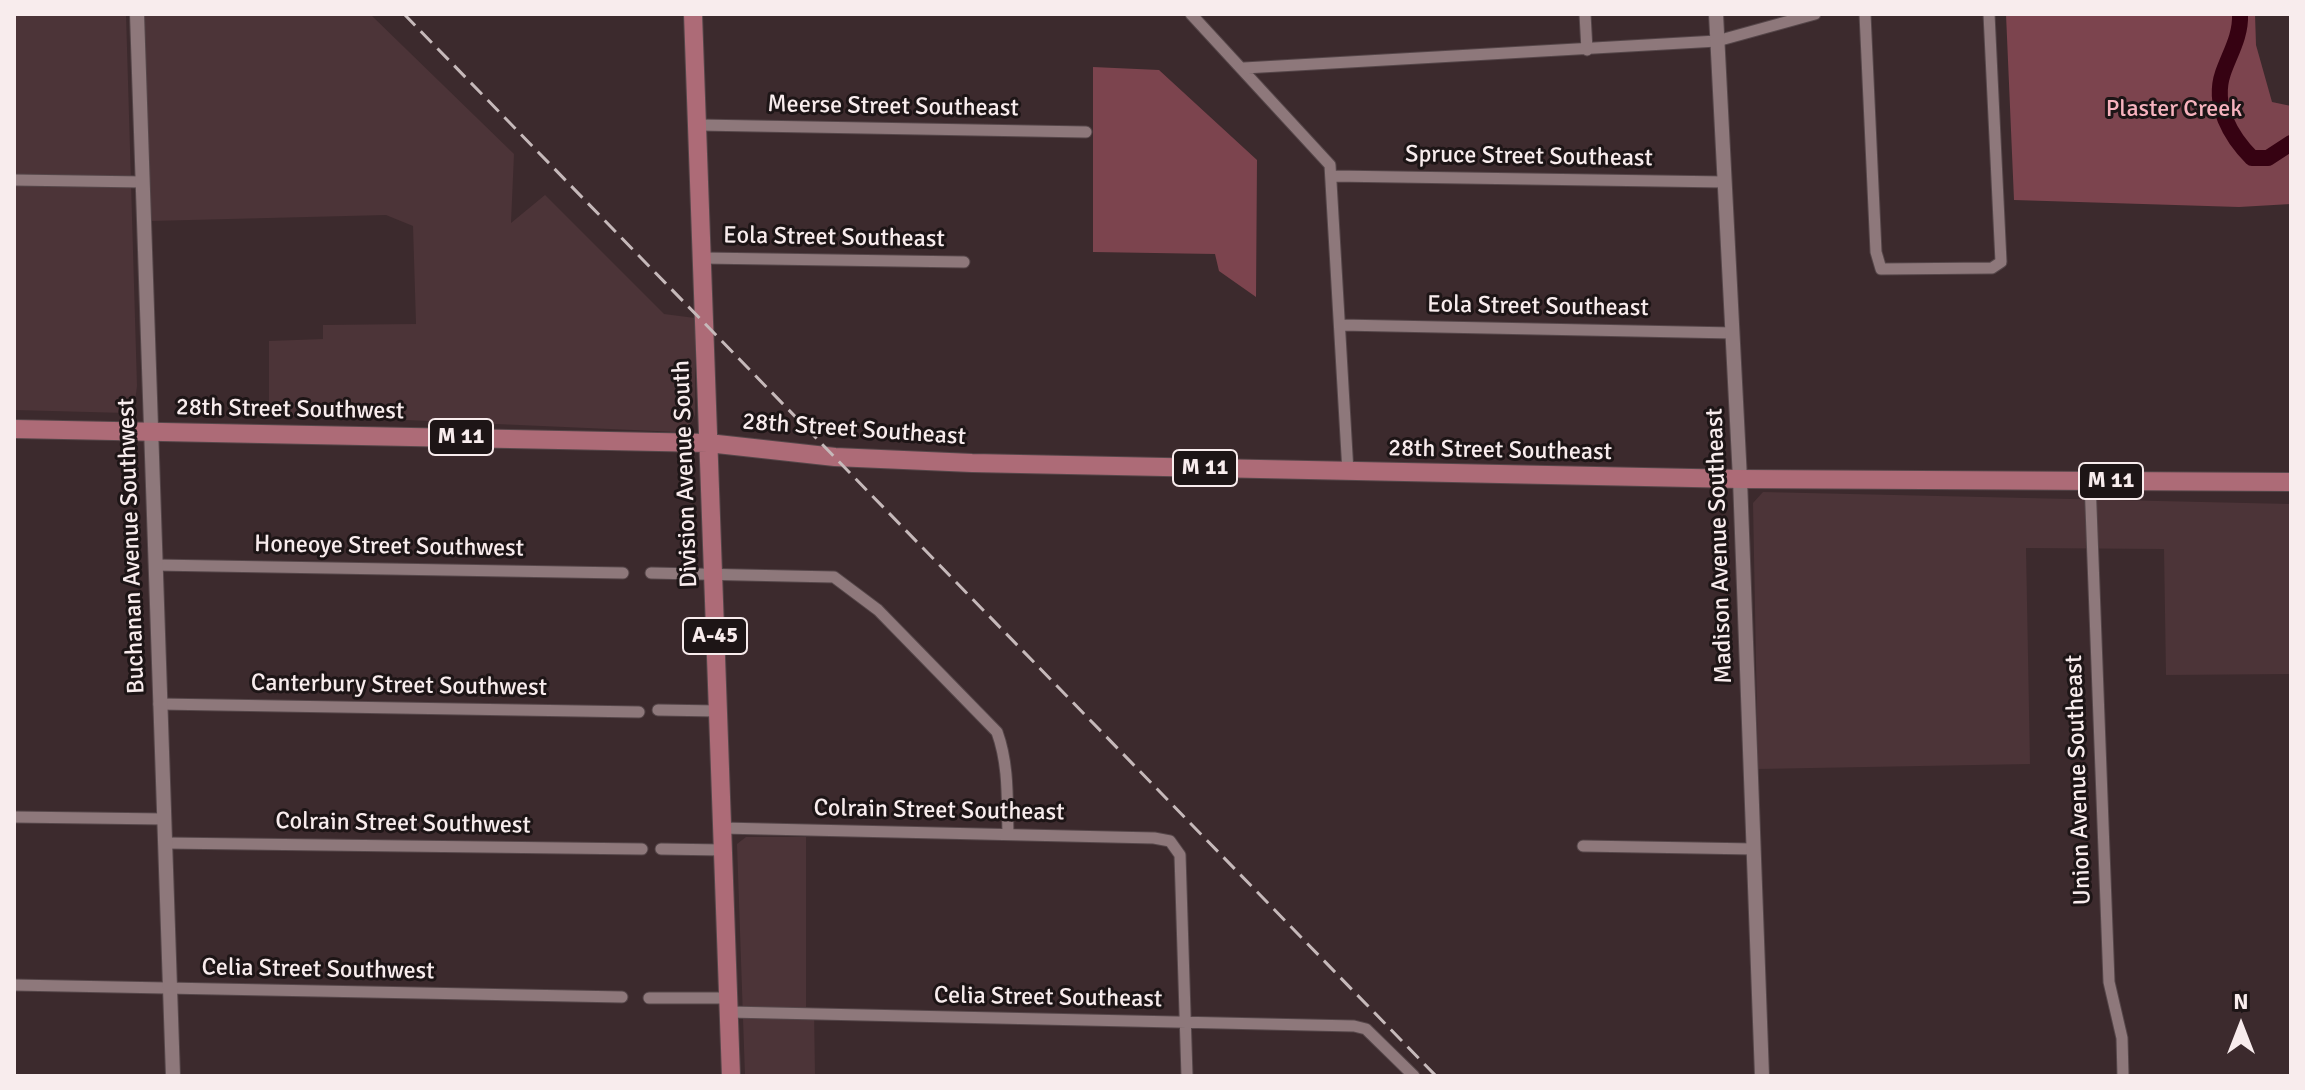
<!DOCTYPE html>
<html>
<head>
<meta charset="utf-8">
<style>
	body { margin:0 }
	#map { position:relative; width:2305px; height:1090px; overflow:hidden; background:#3c2a2d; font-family:Signika,sans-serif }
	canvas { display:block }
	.frame { position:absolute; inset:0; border:16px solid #f8eced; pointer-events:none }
	.north { position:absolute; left:2201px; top:986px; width:80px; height:80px; -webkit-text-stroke:6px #1d1516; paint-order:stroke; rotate:0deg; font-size:22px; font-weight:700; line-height:32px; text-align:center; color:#f8eced }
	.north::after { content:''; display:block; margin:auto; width:28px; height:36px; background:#f8eced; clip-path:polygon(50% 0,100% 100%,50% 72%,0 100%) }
</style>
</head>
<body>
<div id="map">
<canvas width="2305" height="1090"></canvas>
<div class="frame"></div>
<div class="north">N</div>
</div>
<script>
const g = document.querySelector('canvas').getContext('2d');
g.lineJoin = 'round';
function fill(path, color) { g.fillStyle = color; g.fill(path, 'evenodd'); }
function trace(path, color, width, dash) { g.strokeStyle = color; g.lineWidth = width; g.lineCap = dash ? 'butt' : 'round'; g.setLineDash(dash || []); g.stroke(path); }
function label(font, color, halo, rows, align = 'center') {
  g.font = font + ' Signika,sans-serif'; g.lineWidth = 6; g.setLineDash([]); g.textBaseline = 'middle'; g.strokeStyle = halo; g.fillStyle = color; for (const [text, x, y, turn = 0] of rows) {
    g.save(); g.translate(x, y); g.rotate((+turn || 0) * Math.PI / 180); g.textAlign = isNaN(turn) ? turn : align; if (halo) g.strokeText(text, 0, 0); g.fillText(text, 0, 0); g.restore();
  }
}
const built = new Path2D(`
	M14 14H126L137 386 135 401 126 413 14 410Z
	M144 14H370L514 154 511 223 545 195 664 314 695 318V415L689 428 678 432 269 414V341L323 339V325L416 324 413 226 386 215 151 221Z
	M1763 492 2291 504V674L2166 675 2164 549 2026 548 2030 764 1758 769 1753 503Z
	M746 837H806V1007L814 1008 815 1076H745L737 844Z`);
const green = new Path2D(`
	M2006 14H2255L2256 45 2272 102 2291 106V204L2239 207 2014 200Z
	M1093 67 1159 70 1257 160 1256 297 1219 271 1215 254 1093 252Z`);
const river = new Path2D(`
	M2240 14C2241 36 2230 53 2223 73 2212 105 2231 137 2252 158H2268L2291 143`);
const minor = new Path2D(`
	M1191 14 1330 165 1348 472
	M1585 14 1587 50
	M1865 14 1876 252 1881 269 1992 268 2001 262 1989 14
	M1244 68 1717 41 1815 14
	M699 125 1086 132
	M1333 176 1725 182
	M14 180 143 182
	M703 258 964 262
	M1341 325 1733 333
	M2090 481 2109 982 2122 1038 2123 1076
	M155 565 623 573
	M651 573 834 577 878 610 997 732C1009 765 1007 799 1008 834
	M159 704 639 712
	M658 710 718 711
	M14 817 164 819
	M722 828 1154 838 1170 841 1180 855 1187 1076
	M165 843 642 849
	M1583 846 1754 849
	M661 849 723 850
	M14 985 622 997
	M649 998H728
	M729 1012 1354 1026 1366 1029 1414 1076`);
const tertiary = new Path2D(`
	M137 14 173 1076
	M1716 14 1740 479 1762 1076`);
const primary = new Path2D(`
	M693 14 731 1076
	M14 429 708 443 835 457 972 463 1740 479 2291 482`);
const rail = new Path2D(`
	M404 14 1436 1076`);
const shields = [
	[461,437,64],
	[1205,468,64],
	[2111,481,64],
	[715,636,64]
];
const shieldNames = [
	["M 11",461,437],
	["M 11",1205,468],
	["M 11",2111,481],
	["A-45",715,636]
];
const streetNames = [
	["Meerse Street Southeast",893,107,1],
	["Spruce Street Southeast",1529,157,1],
	["Eola Street Southeast",834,238,1],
	["Eola Street Southeast",1538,307,1],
	["28th Street Southwest",290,410,1],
	["28th Street Southeast",854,430,4],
	["28th Street Southeast",1500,451,1],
	["Division Avenue South",686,474,-92],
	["Buchanan Avenue Southwest",132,546,-92],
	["Madison Avenue Southeast",1720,546,-92],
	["Honeoye Street Southwest",389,547,1],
	["Canterbury Street Southwest",399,686,1],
	["Union Avenue Southeast",2079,780,-92],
	["Colrain Street Southeast",939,811,1],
	["Colrain Street Southwest",403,824,1],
	["Celia Street Southwest",318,970,1],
	["Celia Street Southeast",1048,998,1]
];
const parkNames = [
	["Plaster Creek",2174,110]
];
fill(built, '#4c3438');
fill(green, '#7c444e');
trace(river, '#360212', 16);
trace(minor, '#554649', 13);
trace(tertiary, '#554649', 16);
trace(primary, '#554649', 20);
trace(minor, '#8e787b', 11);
trace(tertiary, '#8e787b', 14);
trace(primary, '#ad6b77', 18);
trace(rail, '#c6b9ba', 3, [16, 8]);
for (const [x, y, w] of shields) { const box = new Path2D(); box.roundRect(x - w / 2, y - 18, w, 36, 6); g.fillStyle = '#1d1516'; g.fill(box); trace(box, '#f8eced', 2); }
label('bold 22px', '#f8eced', null, shieldNames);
label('24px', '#f8eced', '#1d1516', streetNames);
label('24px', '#f7b3be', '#1d1516', parkNames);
</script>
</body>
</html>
